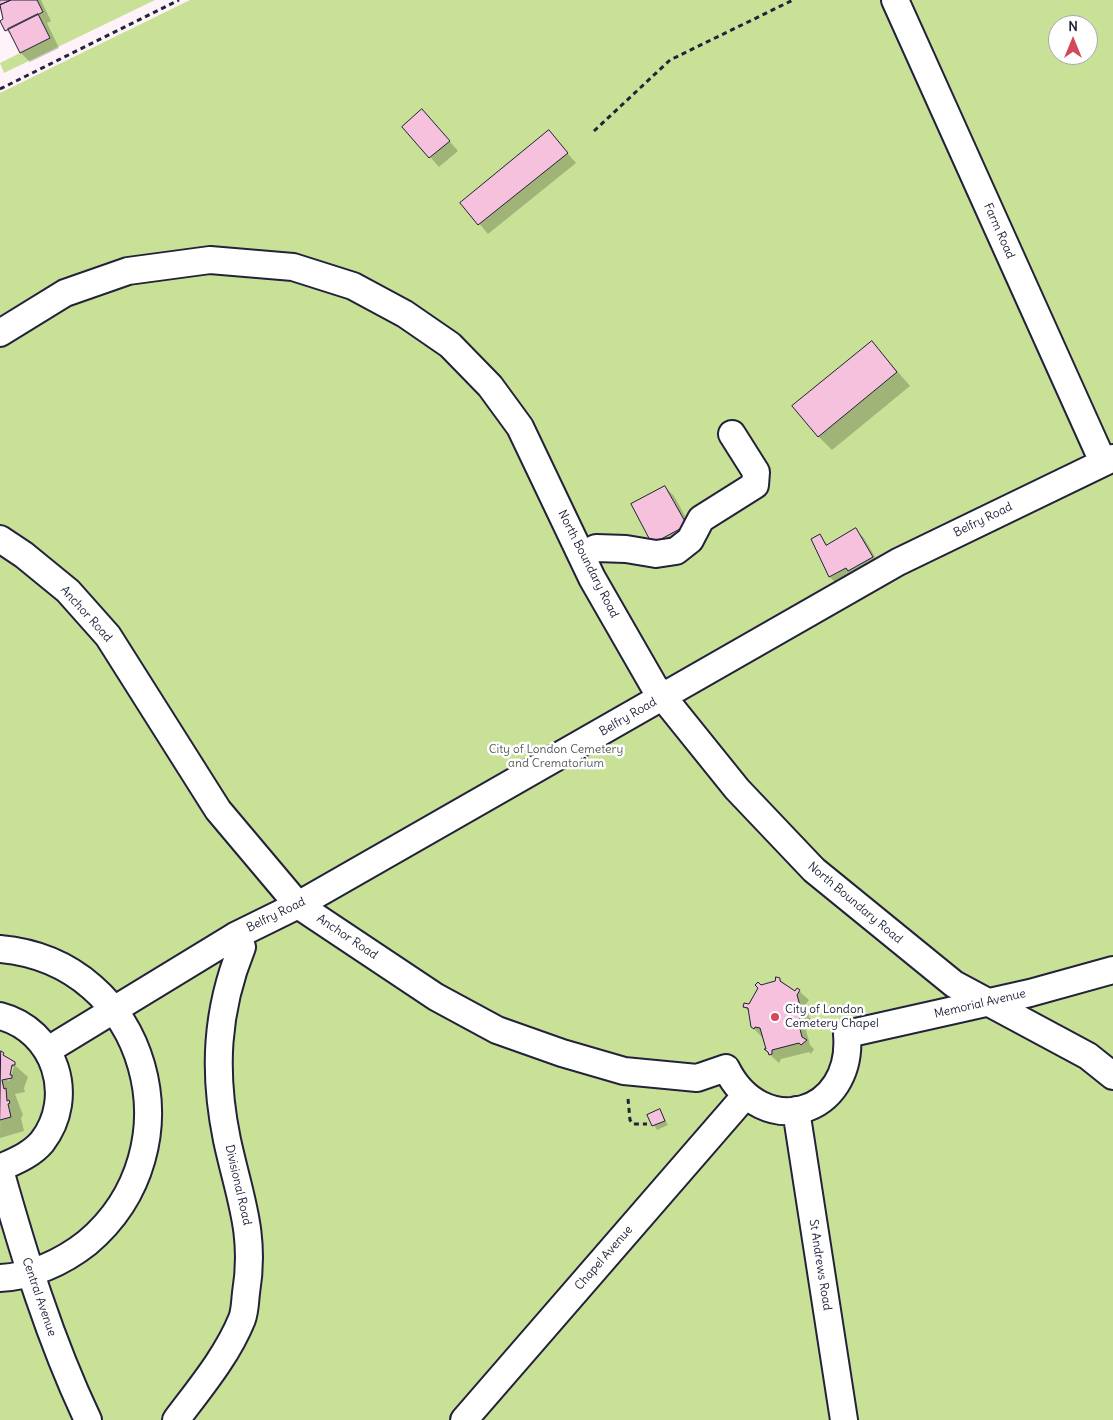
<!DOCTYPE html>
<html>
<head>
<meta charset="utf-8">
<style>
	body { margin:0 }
	#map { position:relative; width:1113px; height:1420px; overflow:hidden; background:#fdf3f8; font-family:Delius,sans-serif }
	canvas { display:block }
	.north { position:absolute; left:1048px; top:15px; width:50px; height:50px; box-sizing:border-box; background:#fff; border:1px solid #a7a7b1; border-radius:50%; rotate:0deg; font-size:14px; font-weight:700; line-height:20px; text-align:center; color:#22223b }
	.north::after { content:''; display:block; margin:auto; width:18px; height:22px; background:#d1495b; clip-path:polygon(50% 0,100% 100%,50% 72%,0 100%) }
</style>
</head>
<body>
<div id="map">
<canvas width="1113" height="1420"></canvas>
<div class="north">N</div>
</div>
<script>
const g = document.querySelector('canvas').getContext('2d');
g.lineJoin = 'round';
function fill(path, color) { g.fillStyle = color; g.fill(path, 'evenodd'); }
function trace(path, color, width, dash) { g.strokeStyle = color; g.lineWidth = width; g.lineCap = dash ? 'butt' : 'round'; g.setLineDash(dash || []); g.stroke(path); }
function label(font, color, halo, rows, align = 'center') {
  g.font = font + ' Delius,sans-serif'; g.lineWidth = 5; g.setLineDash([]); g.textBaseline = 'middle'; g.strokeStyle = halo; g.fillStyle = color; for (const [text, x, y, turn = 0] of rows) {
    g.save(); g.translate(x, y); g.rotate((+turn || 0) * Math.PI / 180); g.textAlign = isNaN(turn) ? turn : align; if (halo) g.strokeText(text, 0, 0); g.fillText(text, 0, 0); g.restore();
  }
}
const green = new Path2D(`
	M37 0H155L4 73 0 63 50 38 38 14 43 12Z
	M190 0H1113V1420H0V93ZM1058 25H1088V55H1058Z`);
const shadow = new Path2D(`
	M0 0H41L51 21 47 23 59 48 30 62 21 53 13 37 6 30 5 20 0 10Z
	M431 120 458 151 439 167 404 127Z
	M549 132 576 163 488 234 462 203Z
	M872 342 910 386 832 450 818 436Z
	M665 487 674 496 695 534 662 552 632 505Z
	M855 529 864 538 881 567 839 586 830 577 819 536 828 545Z
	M779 979 796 993 798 990 809 1000 806 1004 809 1017 813 1021 806 1030 810 1045 814 1049 811 1054 809 1052 781 1059 779 1063 766 1051 763 1038 752 1027 750 1012 744 1007 749 1005 761 986 776 982Z
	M1 1053 28 1077 24 1088 25 1092 15 1094 23 1115 21 1118 24 1131 0 1138ZM11 1067H14L9 1081 7 1080Z
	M660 1111 668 1125 657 1130 649 1116Z`);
const building = new Path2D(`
	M0 0H11L0 5Z
	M11 0H37L43 12 5 31 0 21 3 19 0 5Z
	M38 14 50 38 20 53 8 29Z
	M422 109 450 141 429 158 402 127Z
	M549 130 568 153 478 225 460 203Z
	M872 341 897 372 818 437 792 406Z
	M665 486 687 525 652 544 631 504Z
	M856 528 873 557 848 571 846 568 829 577 811 539 820 534 826 545Z
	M776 977 780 978V981L795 991 797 988 800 990 797 995 801 1009 805 1011 798 1021 802 1037 807 1040 801 1045 799 1043 772 1050V1054L769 1055 768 1052 764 1049H766L760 1028 755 1027 754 1029 751 1027 748 1008 743 1007 744 1003 749 1004 758 988 755 985 758 982 761 985 775 981Z
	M1 1051 4 1053 3 1055 15 1062V1065H12L10 1075H12V1078L2 1080 4 1089 6 1088 7 1101 9 1100 10 1103 8 1104 11 1117 0 1120Z
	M660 1109 665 1121 652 1126 647 1115Z`);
const path = new Path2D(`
	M0 89 179 0
	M594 131 670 60 793 0
	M628 1099 630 1120 633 1124H647`);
const minor = new Path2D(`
	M895 0 1103 462
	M0 333 65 293 128 271 210 260 293 267 353 286 405 314 450 345 490 386 520 427 592 578 654 686 737 789 814 870 954 984 1088 1056 1113 1076
	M0 539 24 555 68 591 108 636 218 810 298 905 436 997 497 1030 562 1053 624 1071 697 1078 726 1068C762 1141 854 1116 847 1034L1030 993 1113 970
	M583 555 596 548 626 549 656 554 676 551 690 540 701 519 755 485 756 472 732 434
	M0 949C149 962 199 1149 87 1243 63 1262 30 1277 0 1278
	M0 1016C55 1030 77 1097 42 1142 31 1155 15 1161 0 1168
	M48 1050 235 936 298 905 898 562 1113 458
	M796 1110 844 1420
	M0 1170C24 1255 50 1340 88 1420
	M176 1420C200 1388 227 1356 242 1319 245 1311 245 1301 246 1293 256 1233 239 1196 227 1140 213 1072 216 1011 242 947L235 936
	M464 1420 745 1096`);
const markers = [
	[775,1017,5,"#d1495b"]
];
const streetNames = [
	["Farm Road",999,231,66],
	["Belfry Road",983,520,-26],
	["North Boundary Road",588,564,63],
	["Anchor Road",86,614,48],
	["Belfry Road",628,717,-30],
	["North Boundary Road",855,903,40],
	["Belfry Road",276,915,-26],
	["Anchor Road",347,937,34],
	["Memorial Avenue",980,1004,-13],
	["Divisional Road",238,1185,77],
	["Chapel Avenue",604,1258,-49],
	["St Andrews Road",820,1265,81],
	["Central Avenue",39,1297,71]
];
const parkNames = [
	["City of London Cemetery",556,750],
	["and Crematorium",556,764]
];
const poiNames = [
	["City of London",785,1010],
	["Cemetery Chapel",785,1024]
];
fill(green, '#c8e197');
fill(shadow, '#0003');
fill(building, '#f6c1dc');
trace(building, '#22223b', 1);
trace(minor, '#22223b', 30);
trace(path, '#22223b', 3, [5, 4]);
trace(minor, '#fff', 26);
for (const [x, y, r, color] of markers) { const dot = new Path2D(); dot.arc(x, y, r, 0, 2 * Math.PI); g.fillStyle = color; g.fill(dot); trace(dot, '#fff', 2); }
label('12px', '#22223b', '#fff', streetNames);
label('12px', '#545b57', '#fff', parkNames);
label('12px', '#22223b', '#fff', poiNames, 'left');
</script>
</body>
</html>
